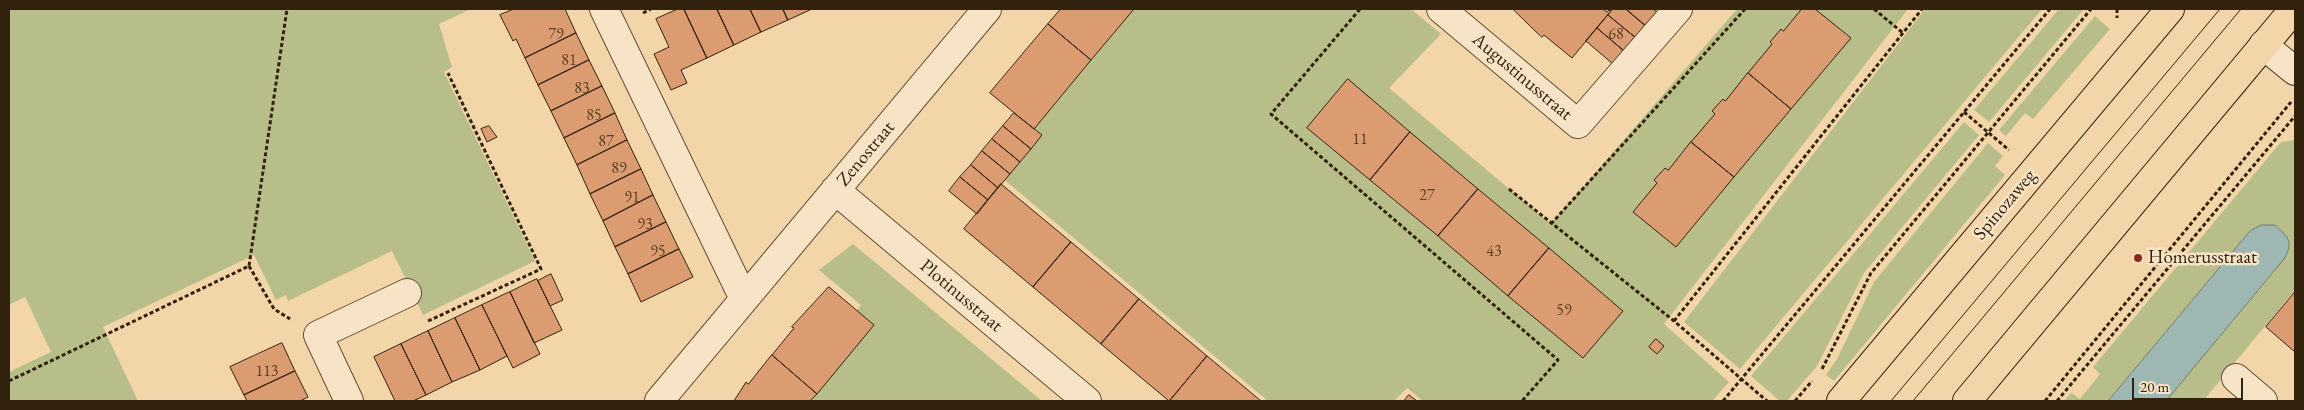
<!DOCTYPE html>
<html>
<head>
<meta charset="utf-8">
<style>
	body { margin:0 }
	#map { position:relative; width:2304px; height:410px; overflow:hidden; background:#f2d6a9; font-family:"EB Garamond",serif }
	canvas { display:block }
	.frame { position:absolute; inset:0; border:10px solid #32210d; pointer-events:none }
	.scale { position:absolute; left:2132px; top:378px; width:111px; height:22px; box-sizing:border-box; border:2px solid #32210d; border-top:0; padding-left:6px; font-size:15px; line-height:18px; white-space:nowrap; color:#32210d; -webkit-text-stroke:4px #f7e4c7; paint-order:stroke }
</style>
</head>
<body>
<div id="map">
<canvas width="2304" height="410"></canvas>
<div class="frame"></div>
<div class="scale">20 m</div>
</div>
<script>
const g = document.querySelector('canvas').getContext('2d');
g.lineJoin = 'round';
function fill(path, color) { g.fillStyle = color; g.fill(path, 'evenodd'); }
function trace(path, color, width, dash) { g.strokeStyle = color; g.lineWidth = width; g.lineCap = dash ? 'butt' : 'round'; g.setLineDash(dash || []); g.stroke(path); }
function label(font, color, halo, rows, align = 'center') {
  g.font = font + ' "EB Garamond",serif'; g.lineWidth = 5; g.setLineDash([]); g.textBaseline = 'middle'; g.strokeStyle = halo; g.fillStyle = color; for (const [text, x, y, turn = 0] of rows) {
    g.save(); g.translate(x, y); g.rotate((+turn || 0) * Math.PI / 180); g.textAlign = isNaN(turn) ? turn : align; if (halo) g.strokeText(text, 0, 0); g.fillText(text, 0, 0); g.restore();
  }
}
const green = new Path2D(`
	M9 9H471L439 24 452 67 444 72 535 261 423 315 392 251 288 301 286 295 276 300 254 255 103 327 138 401H9V372L51 352 25 297 9 305Z
	M1107 9H1411L1441 34 1389 88 1551 224 1737 9H1908L1664 324 1729 382 1712 401H1423L1407 388 1394 401H1268L995 172 1033 128 1018 115Z
	M1925 9H2042L1740 369 1684 322Z
	M2059 9H2084L1989 122 1974 110Z
	M2095 16 2110 29 2033 119 2025 113 2006 136 1999 130Z
	M1964 122 1979 135 1864 273 1817 366 1787 401H1780L1751 376Z
	M2295 140V290L2203 401H2166L2284 259 2250 231 2108 401H2064L2071 393 2080 399 2100 374 2093 367 2281 142Z
	M1988 143 2003 156 1995 166 2005 175 1834 381 1826 375 1837 359 1874 282Z
	M853 244 1042 401H782L861 305 819 270Z`);
const water = new Path2D(`
	M2261 225H2275C2288 237 2294 241 2284 259L2166 401H2108L2250 231Z`);
const building = new Path2D(`
	M514 9H565L576 33 525 58 516 39 513 41 500 15Z
	M678 9H684L707 58 681 70 687 83 671 90 654 54 669 47 656 19Z
	M684 9H717L734 45 707 58Z
	M717 9H750L761 32 734 45Z
	M750 9H783L788 20 761 32Z
	M783 9H812L788 20Z
	M1061 9H1134L1091 60 1048 24Z
	M1513 9H1603L1607 12 1609 10 1611 11 1572 58 1544 35 1542 37Z
	M1613 9H1626L1646 26 1636 38 1608 15Z
	M1626 9H1653L1657 12 1646 26Z
	M1802 9H1815L1851 38 1791 109 1748 73 1772 44 1770 42 1781 29 1783 31Z
	M1608 15 1636 38 1624 51 1597 28Z
	M1048 24 1091 60 1034 129 990 93Z
	M1597 28 1624 51 1613 64 1586 41Z
	M576 33 589 60 538 85 525 58Z
	M589 60 602 86 551 111 538 85Z
	M1748 73 1791 109 1734 177 1691 142 1715 114 1712 111 1723 99 1725 101Z
	M1348 79 1410 132 1370 180 1307 128Z
	M602 86 615 113 564 138 551 111Z
	M615 113 627 140 577 165 564 138Z
	M1014 113 1042 135 1031 149 1003 126Z
	M489 126 497 137 487 142 481 129Z
	M1003 126 1031 149 1020 162 992 139Z
	M1410 132 1478 189 1438 236 1370 180Z
	M992 139 1020 162 1010 174 982 151Z
	M627 140 641 169 590 194 577 165Z
	M1691 142 1734 177 1676 247 1633 212 1657 183 1654 180 1665 168 1668 170Z
	M982 151 1010 174 998 188 971 165Z
	M971 165 998 188 988 200 960 177Z
	M641 169 653 195 603 221 590 194Z
	M960 177 988 200 977 214 949 191Z
	M1001 184 1071 242 1033 287 964 229Z
	M1478 189 1549 248 1508 296 1438 236Z
	M653 195 666 222 615 247 603 221Z
	M666 222 679 249 628 274 615 247Z
	M1071 242 1139 299 1101 344 1033 287Z
	M1549 248 1623 311 1583 358 1508 296Z
	M679 249 693 277 641 302 628 274Z
	M551 274 563 300 550 306 538 281Z
	M537 279 562 330 534 343 510 292Z
	M829 287 874 325 817 394 772 355 794 328 792 327Z
	M510 292 540 354 513 368 482 305Z
	M2295 292V352L2266 327Z
	M1139 299 1207 356 1169 401 1101 344Z
	M482 305 507 356 480 370 455 318Z
	M455 318 480 370 452 382 428 331Z
	M428 331 452 382 426 395 401 344Z
	M1656 339 1664 346 1657 354 1649 347Z
	M282 343 295 371 244 395 230 367Z
	M401 344 426 395 413 401H395L374 357Z
	M772 355 817 394 810 401H734L746 382 748 384Z
	M1207 356 1261 401H1170Z
	M295 371 308 397 300 401H247L244 395Z
	M1409 395 1417 401H1404Z`);
const path = new Path2D(`
	M1360 9 1271 114 1558 360 1522 401
	M1874 9 1903 33
	M2117 9V18
	M643 13 651 9
	M1964 112 2009 150
	M1509 189 1674 321 1767 401
	M1551 224 1745 9
	M249 266 274 309 290 319
	M428 321 541 269 448 73
	M1674 321 1922 9
	M1822 369 1871 273 2091 9
	M9 381 249 266 287 9
	M1723 401 2050 9
	M1795 401 1812 381
	M2045 401 2291 102
	M2057 401 2295 116`);
const minor = new Path2D(`
	M604 9 744 299
	M1441 9 1578 124 1678 9
	M2263 45 2295 71
	M835 190 1087 401
	M2236 378 2263 401
	M349 401 318 335 407 293
	M659 401 987 9`);
const major = new Path2D(`
	M1841 401 2170 9
	M1967 401 2294 9`);
const tram = new Path2D(`
	M1891 401 2220 9
	M1913 401 2241 9`);
const markers = [
	[2138,258,5,"#8f2418"]
];
const numberNames = [
	["79",556,35],
	["68",1616,35],
	["81",569,61],
	["83",582,89],
	["85",594,116],
	["11",1360,140],
	["87",606,142],
	["89",619,169],
	["27",1427,196],
	["91",632,198],
	["93",645,225],
	["95",658,252],
	["43",1494,252],
	["59",1564,311],
	["113",267,372]
];
const streetNames = [
	["Augustinusstraat",1522,77,40],
	["Zenostraat",866,154,-50],
	["Spinozaweg",2005,205,-50],
	["Plotinusstraat",961,296,40]
];
const poiNames = [
	["Homerusstraat",2148,258]
];
fill(green, '#b8be8a');
fill(water, '#9fb7b2');
trace(water, '#737b70', 1);
fill(building, '#db9c71');
trace(building, '#32210d', 1);
trace(minor, '#624e34', 30);
trace(major, '#32210d', 30);
trace(path, '#32210d', 3, [4, 2.5]);
trace(minor, '#f7e4c7', 28);
trace(major, '#f2d6a9', 28);
trace(tram, '#32210d', 1);
for (const [x, y, r, color] of markers) { const dot = new Path2D(); dot.arc(x, y, r, 0, 2 * Math.PI); g.fillStyle = color; g.fill(dot); trace(dot, '#f7e4c7', 2); }
label('16px', '#5c4026', null, numberNames);
label('19px', '#32210d', '#f7e4c7', streetNames);
label('19px', '#32210d', '#f7e4c7', poiNames, 'left');
</script>
</body>
</html>
